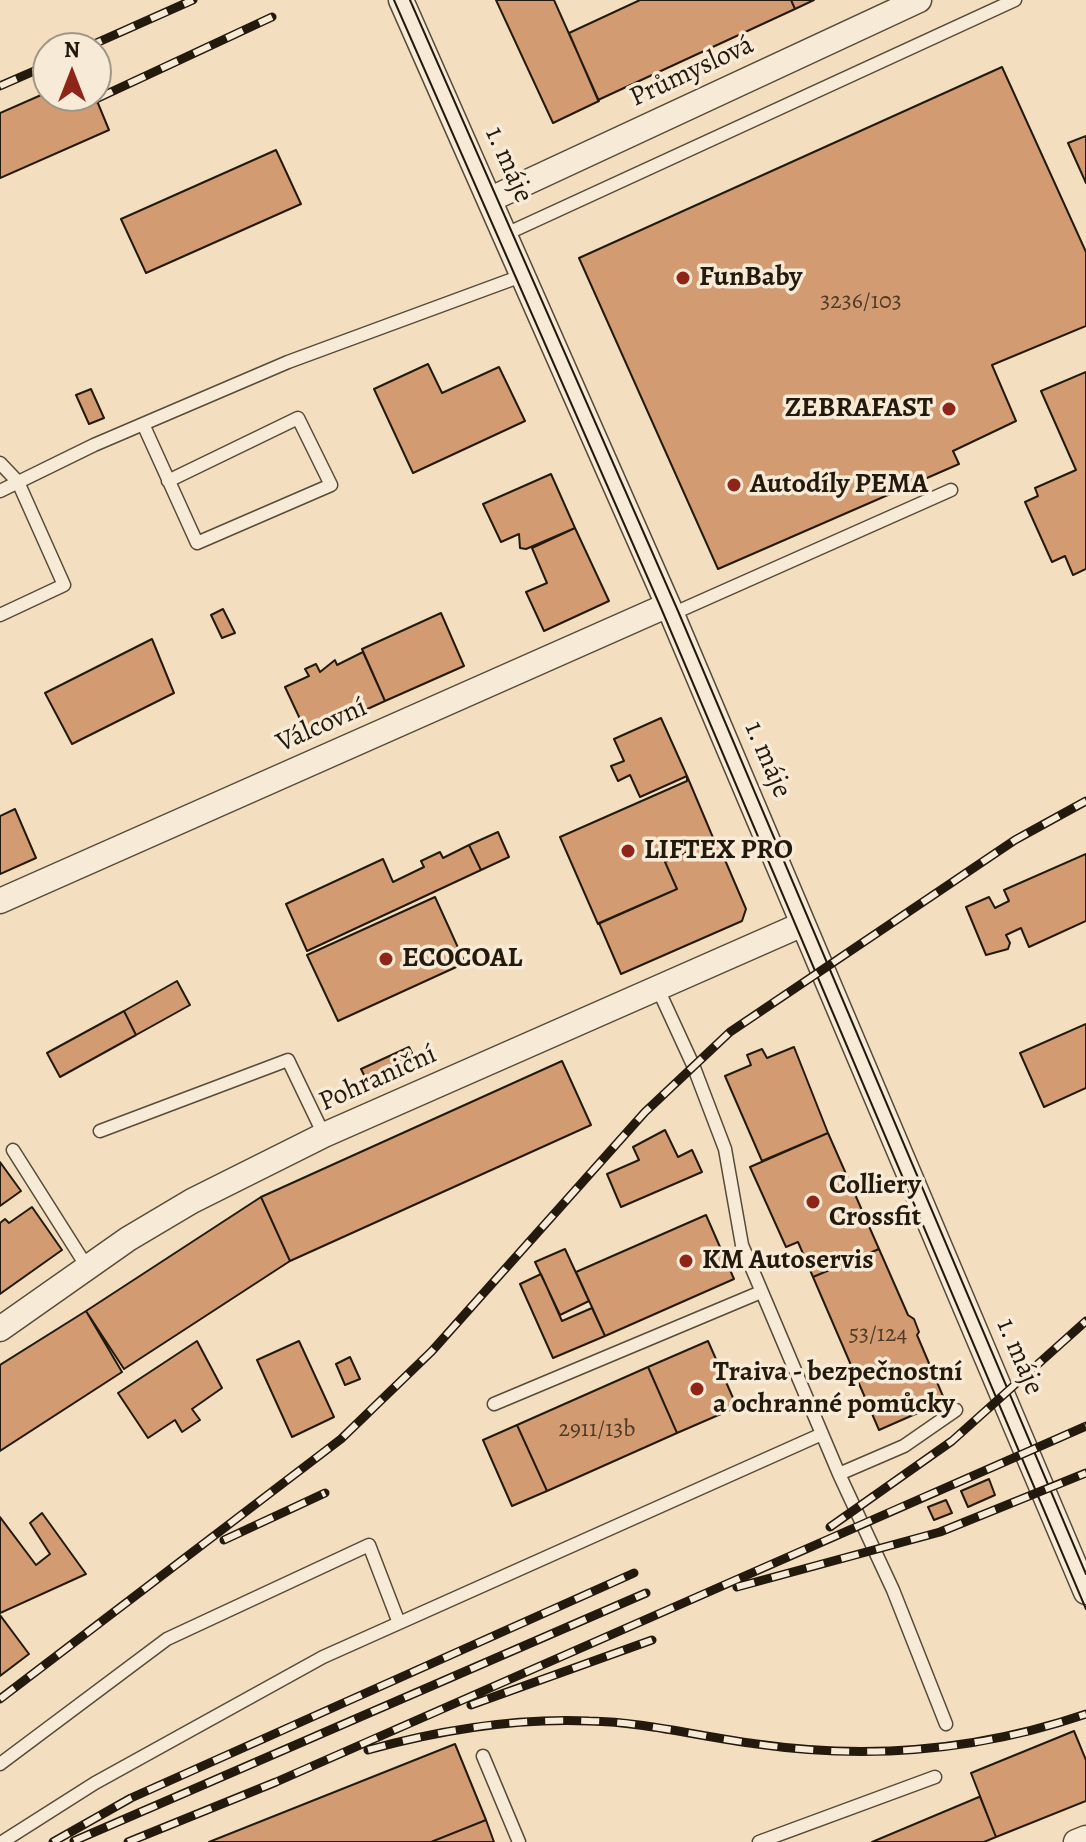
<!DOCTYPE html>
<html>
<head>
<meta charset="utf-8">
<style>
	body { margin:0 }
	#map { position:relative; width:1086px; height:1842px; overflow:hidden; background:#f3dfc0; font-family:Alegreya,serif }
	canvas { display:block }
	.north { position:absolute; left:32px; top:32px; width:80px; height:80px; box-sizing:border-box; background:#f7ead6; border:2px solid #a29786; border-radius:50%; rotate:0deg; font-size:22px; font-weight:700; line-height:32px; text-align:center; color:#231a0d }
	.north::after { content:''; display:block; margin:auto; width:28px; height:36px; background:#8f2418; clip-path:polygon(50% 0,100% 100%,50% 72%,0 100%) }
</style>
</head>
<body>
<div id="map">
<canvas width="1086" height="1842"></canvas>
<div class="north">N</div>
</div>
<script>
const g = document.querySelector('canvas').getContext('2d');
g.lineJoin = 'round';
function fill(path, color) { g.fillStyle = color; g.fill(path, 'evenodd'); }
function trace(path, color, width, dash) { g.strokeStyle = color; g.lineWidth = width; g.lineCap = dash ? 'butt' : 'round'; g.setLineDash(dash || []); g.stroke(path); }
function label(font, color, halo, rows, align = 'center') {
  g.font = font + ' Alegreya,serif'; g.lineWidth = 7; g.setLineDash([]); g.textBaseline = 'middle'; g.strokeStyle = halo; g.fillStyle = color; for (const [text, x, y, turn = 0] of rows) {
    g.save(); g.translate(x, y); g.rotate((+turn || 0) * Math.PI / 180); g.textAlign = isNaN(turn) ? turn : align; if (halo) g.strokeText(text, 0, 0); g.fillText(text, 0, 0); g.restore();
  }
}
const building = new Path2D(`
	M496 0H554L599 101 553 123Z
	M640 0H791L795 9 598 100 569 33Z
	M791 0H814L795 9Z
	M1002 67 1086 252V326L992 365 1016 421 953 451 959 464 718 569 579 258Z
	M48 92V96H95L109 130 0 178V113Z
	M1086 136V183L1068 143Z
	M276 150 301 204 146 273 121 219Z
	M428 364 442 393 499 367 525 421 413 473 374 389Z
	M1086 372V569L1073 575 1065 556 1052 562 1025 502 1038 496 1035 488 1076 470 1041 391Z
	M91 389 104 418 89 424 76 395Z
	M551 474 575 528 526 549 520 548 519 534 501 542 483 504Z
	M575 528 609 601 544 631 526 592 547 583 532 548Z
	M223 609 235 633 222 638 211 615Z
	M441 613 464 666 385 701 362 649Z
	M152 639 174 693 72 744 45 693Z
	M363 652 385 701 308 736 285 687 309 676 305 669 316 664 320 672 335 660 337 665Z
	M661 718 687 776 640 797 630 775 618 781 611 766 624 761 614 739Z
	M687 776 714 840 665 862 677 889 598 924 560 837 687 781Z
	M15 809 36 858 0 874V816Z
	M498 832 509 857 481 870 469 845Z
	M716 839 746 909 742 921 621 974 599 923 677 889 665 862Z
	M469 845 481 870 307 951 286 904 383 859 393 882 424 867 421 861 440 852 443 858Z
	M1086 854V921L1029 947 1021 928 1006 935 1010 943 1008 949 986 955 966 907 989 897 995 908 1009 901 1004 890Z
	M435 897 465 963 338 1021 307 955Z
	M177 981 190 1005 136 1035 124 1011Z
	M124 1011 136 1035 60 1077 47 1053Z
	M1086 1024V1088L1044 1107 1020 1053Z
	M409 1047 415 1059 367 1081 361 1069Z
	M794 1047 828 1133 762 1161 725 1076 751 1065 747 1055 762 1049 767 1058Z
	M562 1061 591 1125 290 1261 261 1197Z
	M665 1130 678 1157 692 1150 702 1172 621 1207 607 1174 639 1160 633 1147Z
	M828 1133 879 1249 813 1277 798 1242 786 1247 750 1167Z
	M0 1162 21 1191 0 1206Z
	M261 1197 290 1261 124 1369 86 1311Z
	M32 1207 62 1250 0 1294V1223L5 1219 9 1223Z
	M706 1215 734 1279 605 1336 576 1272Z
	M565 1249 589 1301 560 1315 535 1262Z
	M879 1249 908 1315 914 1319 919 1332 917 1335 945 1401 879 1430 813 1277Z
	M541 1274 562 1321 592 1308 605 1336 553 1358 520 1284Z
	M86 1311 122 1372 0 1451V1365Z
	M197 1341 222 1388 192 1409 200 1420 182 1432 175 1420 148 1438 118 1393Z
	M299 1341 334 1417 292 1437 257 1360Z
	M708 1341 737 1407 677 1433 648 1367Z
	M350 1357 360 1379 345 1385 336 1364Z
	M648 1367 677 1433 547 1491 517 1425Z
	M517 1425 547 1491 512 1506 483 1440Z
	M989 1479 995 1495 968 1507 961 1491Z
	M946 1500 952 1513 934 1520 928 1507Z
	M42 1513 86 1574 0 1613V1517L36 1565 50 1554 30 1523Z
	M0 1615 29 1654 0 1676Z
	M1074 1731 1086 1760V1801L996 1837 971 1773Z
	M455 1744 486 1820 431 1842H209Z
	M979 1797H980L996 1837 984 1842H872Z
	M486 1820 494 1842H431Z`);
const lane = new Path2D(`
	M506 234 1015 0
	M143 424 197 543 331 485 298 418 168 481
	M0 463 18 482 64 585 0 615
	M0 491 94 445 288 362 524 275
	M672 614 951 490
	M658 989 693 1065 725 1149 742 1245 839 1474 904 1446 956 1410
	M100 1131 288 1060 324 1135
	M13 1150 87 1267
	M494 1404 761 1292
	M839 1474 893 1590 946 1724
	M483 1756 519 1842
	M0 1764 167 1639 369 1545 399 1623
	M2 1842 95 1783 323 1657 822 1434
	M759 1842 935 1777`);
const street = new Path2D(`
	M401 0 668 605 1086 1592
	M491 199 919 0
	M0 901 668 605
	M0 1329 128 1239 192 1201 324 1135 803 924
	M1076 1842 1086 1838`);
const tram = new Path2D(`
	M394 0 661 608 1086 1609
	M410 0 678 611 1086 1574`);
const rail = new Path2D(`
	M85 48 193 0
	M0 86 48 65
	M96 99 272 17
	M830 1527 952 1441 1086 1321
	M224 1540 325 1493
	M737 1587 940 1532 1086 1473
	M0 1699 341 1439 432 1351 645 1112 730 1032 1015 840 1086 801
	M471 1705 652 1640
	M368 1750C440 1730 514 1718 589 1721 646 1722 701 1737 757 1744 870 1760 978 1751 1086 1714
	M74 1841 646 1593
	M53 1842 131 1798 634 1573
	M128 1842 276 1782 1086 1426`);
const markers = [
	[683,278,8,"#8f2418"],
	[949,409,8,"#8f2418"],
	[734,485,8,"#8f2418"],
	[628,851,8,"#8f2418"],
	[386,959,8,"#8f2418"],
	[813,1202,8,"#8f2418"],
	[686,1261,8,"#8f2418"],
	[697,1389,8,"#8f2418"]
];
const numberNames = [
	["3236/103",861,302],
	["53/124",878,1335],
	["2911/13b",597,1430]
];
const streetNames = [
	["Průmyslová",692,72,-25],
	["1. máje",508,165,66],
	["Válcovní",322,726,-24],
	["1. máje",767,760,67],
	["Pohraniční",378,1079,-24],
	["1. máje",1019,1357,67]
];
const poiNames = [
	["FunBaby",699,278],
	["ZEBRAFAST",933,409,"right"],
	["Autodíly PEMA",750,485],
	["LIFTEX PRO",644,851],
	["ECOCOAL",402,959],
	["Colliery",829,1186],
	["Crossfit",829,1218],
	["KM Autoservis",702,1261],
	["Traiva - bezpečnostní",713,1373],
	["a ochranné pomůcky",713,1405]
];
fill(building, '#d29b72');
trace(building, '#231a0d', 2);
trace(lane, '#574b3a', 15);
trace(street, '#574b3a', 27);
trace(lane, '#f7ead6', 12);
trace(street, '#f7ead6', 24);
trace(tram, '#231a0d', 2);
trace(rail, '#231a0d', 9);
trace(rail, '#f7ead6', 6, [18]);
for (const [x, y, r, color] of markers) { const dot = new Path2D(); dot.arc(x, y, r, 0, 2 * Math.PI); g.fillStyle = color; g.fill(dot); trace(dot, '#f7ead6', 3); }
label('24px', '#4f3a26', null, numberNames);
label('28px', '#231a0d', '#f7ead6', streetNames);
label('bold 28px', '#231a0d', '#f7ead6', poiNames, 'left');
</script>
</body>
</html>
